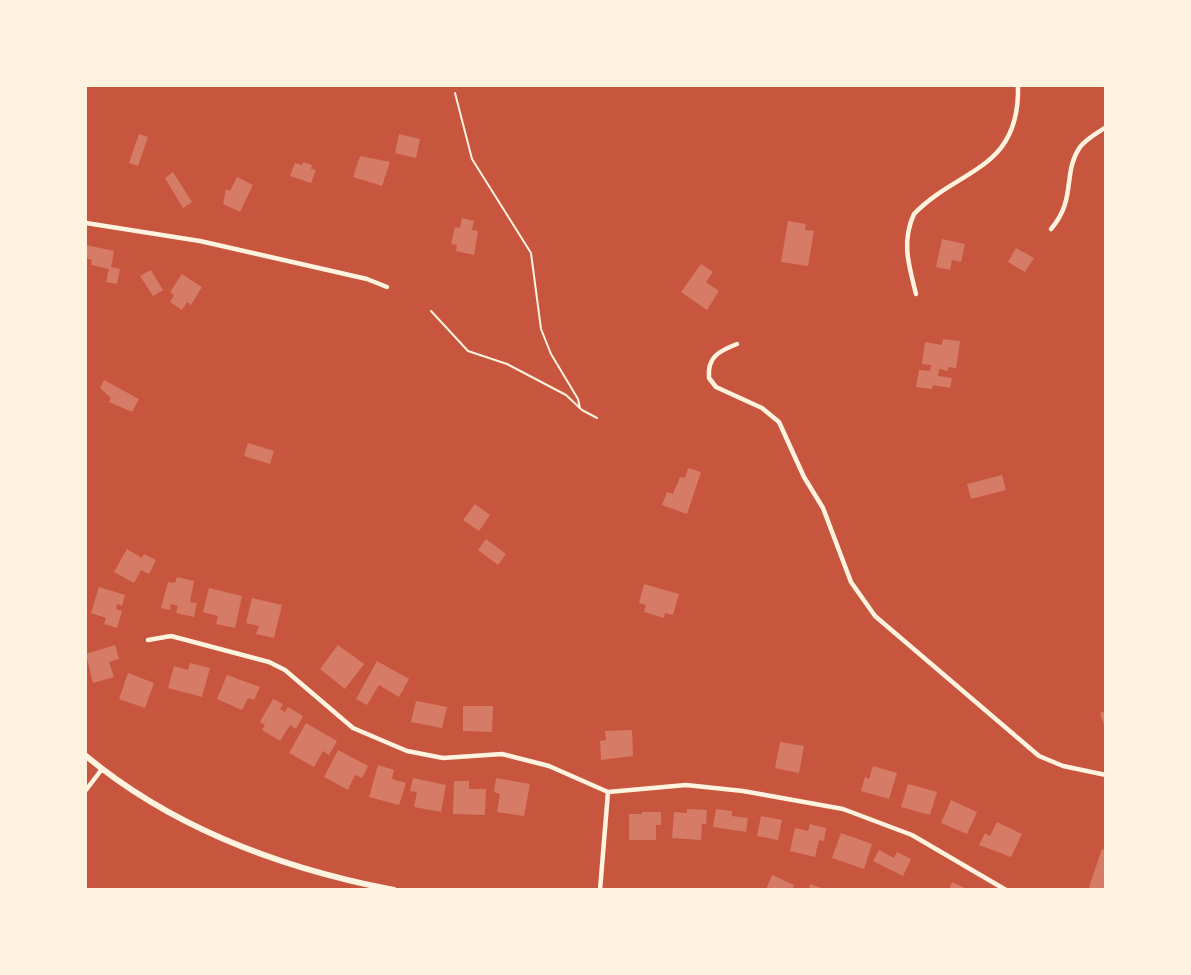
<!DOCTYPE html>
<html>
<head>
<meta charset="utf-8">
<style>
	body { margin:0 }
	#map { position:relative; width:1191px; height:975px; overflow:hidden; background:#c8553d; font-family:"Public Sans",sans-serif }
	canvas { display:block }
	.frame { position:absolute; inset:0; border:87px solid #fff3e0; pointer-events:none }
</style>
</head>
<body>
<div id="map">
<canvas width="1191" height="975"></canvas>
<div class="frame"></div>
</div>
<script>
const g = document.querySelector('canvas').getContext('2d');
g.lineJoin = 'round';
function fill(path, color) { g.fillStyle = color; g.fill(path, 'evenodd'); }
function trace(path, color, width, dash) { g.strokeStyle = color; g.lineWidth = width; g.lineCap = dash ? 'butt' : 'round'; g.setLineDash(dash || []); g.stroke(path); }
const building = new Path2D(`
	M139 134 148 137 138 166 129 163Z
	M399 134 420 139 416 158 395 153Z
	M360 156 390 162 382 186 353 177Z
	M303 162 312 165 311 169 316 170 311 183 290 176 295 163 302 165Z
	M173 172 192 202 183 208 165 178Z
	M237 177 253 185 240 212 223 204 226 189 230 191Z
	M462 218 474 221 472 230 478 231 474 255 456 251 457 245 451 244 455 227 460 228Z
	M788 221 806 224 805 230 814 231 808 266 781 262Z
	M942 239 965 244 961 262 952 260 950 270 936 267Z
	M86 245 114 251 111 267 120 269 117 284 106 282 109 269 91 265 92 260 86 258Z
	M1016 248 1034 258 1025 272 1008 262Z
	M701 264 713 272 706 282 719 291 707 310 681 292Z
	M151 270 163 290 153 296 140 276Z
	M182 274 202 287 191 305 187 302 182 310 170 302 174 295 170 292Z
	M943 339 960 341 956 368 948 367V371L939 369 938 376 952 378 950 388 933 385 932 389 916 387 919 370 930 371 931 365 922 364 925 342 942 345Z
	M104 380 139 399 132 412 109 402 111 398 100 388Z
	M248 443 274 451 270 464 244 456Z
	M688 468 701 472 687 514 662 505 667 492 673 494 680 477 685 478Z
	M1002 475 1006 490 971 499 967 484Z
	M475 504 490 515 479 531 463 520Z
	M486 539 506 554 498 565 478 550Z
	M127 549 142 558 144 554 156 560 149 574 141 570 134 583 114 572Z
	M177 577 194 581 190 602 197 603 194 617 176 613 178 606 171 604 170 610 161 608 168 582 175 583Z
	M644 584 679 594 673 615 665 613 664 618 644 612 646 605 639 603Z
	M99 587 125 595 122 606 117 604 116 609 122 611 117 628 104 624 106 618 91 613Z
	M209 588 242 596 235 628 216 624 218 616 203 612Z
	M252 598 282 605 274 638 256 634 259 626 246 623Z
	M115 645 119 659 109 662 114 677 93 683 86 654Z
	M338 645 364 664 345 689 320 669Z
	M377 661 409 679 399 697 379 685 367 705 356 699Z
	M190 663 210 668 202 697 168 688 174 666 188 670Z
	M128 673 154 683 145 708 119 699Z
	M227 675 260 687 254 700 248 698 242 710 217 699Z
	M273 699 283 704 280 709 285 712 288 707 303 716 296 729 290 725 280 741 262 730 265 725 260 722Z
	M416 701 447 707 442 728 411 722Z
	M463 706H493L492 732 463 731Z
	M1106 711V728H1105L1100 713Z
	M306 723 337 741 329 755 323 751 314 767 289 753Z
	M632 730 633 756 601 760 600 741 606 740 605 731Z
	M780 742 804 746 799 773 775 768Z
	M338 750 368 766 362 778 355 775 348 790 324 777Z
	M378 765 394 770 392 779 406 783 399 805 369 797Z
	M873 766 897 773 889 799 861 791 865 777 869 779Z
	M413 778 446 785 441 812 414 807 417 792 410 791Z
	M496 778 530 784 524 816 497 812 500 794 494 792Z
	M454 781H469V789H486L485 815 453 814Z
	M908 784 937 792 930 815 901 807Z
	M951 800 977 812 967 834 941 823Z
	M687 809 707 810 706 824H702L701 840 672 838 674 812 687 813Z
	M716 809 732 811V816L748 818 746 832 713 827Z
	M642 812H661V825H656V840H629V814H642Z
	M761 816 782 820 778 840 757 836Z
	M997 822 1022 834 1011 857 979 845 985 833 990 836Z
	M810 824 826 828 824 841 819 840 815 857 790 851 795 828 808 831Z
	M841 833 872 844 864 869 832 858Z
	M1102 849 1106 850V886L1104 890H1095L1089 887Z
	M879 850 894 858 897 852 911 859 903 876 873 861Z
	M772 875 794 885 792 890H766Z
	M952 882 969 890H949Z
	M810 884 824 889V890H809Z`);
const path = new Path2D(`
	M455 93 472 159 531 253 541 329 551 354 578 399 580 408
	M431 311 468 351 507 364 566 395 582 410 597 418`);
const minor = new Path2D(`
	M86 223 200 241 367 279 387 287
	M1051 229C1077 199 1062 173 1080 147 1086 139 1097 133 1106 127
	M916 294C909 266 901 242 914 214 958 168 1020 171 1018 86
	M737 344C719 351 707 357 709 378L716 387 762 408 779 422 804 477 823 508 851 582 875 616 1039 756 1063 766 1106 775
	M148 640 171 636 269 662 285 670 353 728 407 751 443 758 502 754 549 766 608 792 686 785 743 791 843 809 912 835 1006 890
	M86 790 102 769
	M600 890 608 792`);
const secondary = new Path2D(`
	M86 756C173 828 284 869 394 890`);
fill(building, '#d67c66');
trace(path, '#fff3e0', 2);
trace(minor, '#fff3e0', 4.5);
trace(secondary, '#fff3e0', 6);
</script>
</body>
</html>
